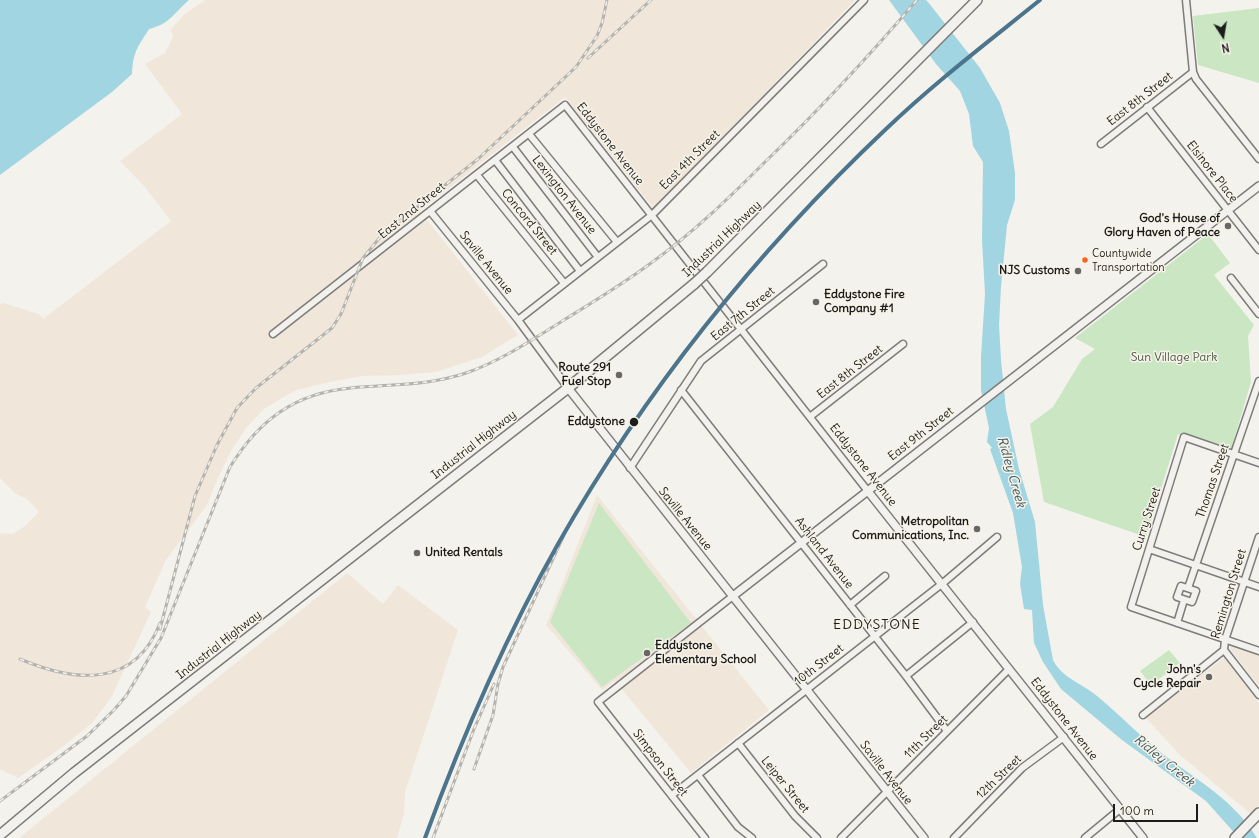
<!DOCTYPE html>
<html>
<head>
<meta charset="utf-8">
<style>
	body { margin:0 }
	#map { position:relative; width:1259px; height:838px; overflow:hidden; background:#f4f2ec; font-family:Delius,sans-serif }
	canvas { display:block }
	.north { position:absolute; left:1203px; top:16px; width:40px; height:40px; -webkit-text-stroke:3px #f7f3e8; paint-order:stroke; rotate:168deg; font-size:11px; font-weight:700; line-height:16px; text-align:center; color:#1c1c1c }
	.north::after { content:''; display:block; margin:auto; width:14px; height:18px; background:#1c1c1c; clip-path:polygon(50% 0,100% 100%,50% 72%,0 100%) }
	.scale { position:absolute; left:1113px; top:804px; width:85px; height:18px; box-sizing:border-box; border:2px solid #1c1c1c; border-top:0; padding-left:5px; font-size:12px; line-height:14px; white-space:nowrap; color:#1c1c1c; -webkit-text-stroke:3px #f7f3e8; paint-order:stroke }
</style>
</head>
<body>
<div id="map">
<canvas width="1259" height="838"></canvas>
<div class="north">N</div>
<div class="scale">100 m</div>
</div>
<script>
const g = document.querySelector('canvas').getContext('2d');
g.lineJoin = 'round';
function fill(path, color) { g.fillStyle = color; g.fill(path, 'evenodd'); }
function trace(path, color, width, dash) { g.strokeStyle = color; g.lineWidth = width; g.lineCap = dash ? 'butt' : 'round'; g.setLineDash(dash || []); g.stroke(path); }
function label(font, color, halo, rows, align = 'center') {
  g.font = font + ' Delius,sans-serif'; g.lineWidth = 3; g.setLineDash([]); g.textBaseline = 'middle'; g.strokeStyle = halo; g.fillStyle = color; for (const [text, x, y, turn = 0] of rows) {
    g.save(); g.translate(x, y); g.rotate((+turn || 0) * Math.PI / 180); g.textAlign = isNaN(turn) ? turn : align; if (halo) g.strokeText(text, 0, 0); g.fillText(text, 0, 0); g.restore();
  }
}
const built = new Path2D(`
	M205 0H855L654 209 565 97 420 211 518 335 482 357 436 372 402 375 362 376 325 383 294 391 264 409 246 428 231 451 217 480 207 505 166 560 145 607 151 612 111 698 92 723 65 745 18 778 0 769V533L13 534 25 526 39 512 27 499 16 494 0 478V304L3 303 39 314 43 319 171 221 144 186 120 161 182 114 145 64 165 53 173 37 171 29 185 14Z
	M597 495 769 710 691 773 615 681 602 690 546 625Z
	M347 573 383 604 398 585 458 630 405 792 404 814 397 838H19Z
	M1232 644 1259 653V686L1230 649Z
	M1224 658 1259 703V805L1251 814 1180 755 1145 717Z`);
const green = new Path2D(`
	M1259 8V83L1198 65 1193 16Z
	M1208 234 1230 263 1214 275 1254 325 1248 336 1251 382 1231 450 1178 434 1146 537 1044 502 1030 424 1053 407 1082 359 1095 349 1075 338Z
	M599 503 691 623 602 687 550 622Z
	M1169 650 1180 663 1151 685 1140 671Z`);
const water = new Path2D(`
	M0 0H189C174 13 170 24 149 29 138 47 133 51 132 74L112 92 0 175Z
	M889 0H926L928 2 980 68 1000 103 1009 131 1015 173V200L1007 225 1001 287 999 325 1001 360 1006 409 1019 469 1035 522 1043 605 1053 660C1062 678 1083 684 1097 696 1120 715 1141 737 1164 755 1197 780 1235 801 1257 838H1239L1206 801 1122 740 1061 689 1043 662 1034 643 1032 610 1024 609 1020 584 1022 567 1013 513 990 449 992 448 987 442 989 428 981 390V357L985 294 982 240 983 162 973 146 969 114 960 91 936 64Z`);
const minor = new Path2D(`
	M1186 0 1193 72 1196 79 1259 159
	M1147 107 1259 250
	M529 134 617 242
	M1101 144 1193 72
	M513 147 597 256
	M495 160 580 271
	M477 175 564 283
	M430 211 518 320 568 388
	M1231 278 1259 314
	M518 320 652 215 864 0
	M273 334 565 105 867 490
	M681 390 906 676 947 731
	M811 416 903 344
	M1259 463 1184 437 1131 607 1259 651
	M630 468 701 361 823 264
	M1149 549 1259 587
	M1181 586 1196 591 1192 602 1177 597Z
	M1188 588 1259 381
	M850 605 885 576
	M1177 623 1184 600
	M1224 650 1259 695
	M906 676 973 622
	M1143 715 1224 650 1225 640 1259 537
	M738 743 795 816 817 838
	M698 775 738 827 752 838
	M672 795 943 583 997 537
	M705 838 598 702 733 596
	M841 838 1009 669
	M954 838 1022 768 1064 737
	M1085 838 1120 809`);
const tertiary = new Path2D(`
	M568 388 924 838
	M867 490 1143 838
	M733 596 1259 186`);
const primary = new Path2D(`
	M707 272 977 0
	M0 835 74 773 568 388 694 284
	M1235 838 1259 813`);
const rail = new Path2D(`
	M588 58 651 0
	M160 629 195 496 217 445 237 408 256 388 332 328 341 314 363 258 381 236 478 159 576 67 597 36 602 23 607 0
	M20 659C74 682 135 689 160 623
	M474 769 493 715 498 684 503 667 564 535
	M0 801 87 736 114 710 126 696 161 638 230 467C259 420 295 393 351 388 390 384 428 386 466 373 501 361 533 339 564 320 593 302 623 284 651 263 693 233 730 197 767 160 820 109 869 56 917 0
	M433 838 474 729 494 684`);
const primaryBridge = new Path2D(`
	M694 284 707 272`);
const rail1 = new Path2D(`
	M425 838C462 737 505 638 558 544 645 391 758 250 886 129 934 83 988 42 1040 0`);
const markers = [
	[1228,226,4,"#686765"],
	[1085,260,3.5,"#f26522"],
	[1078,271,4,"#686765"],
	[816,302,4,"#686765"],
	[619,375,4,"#686765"],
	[634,422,5,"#1c1c1c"],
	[977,529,4,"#686765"],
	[417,553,4,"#686765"],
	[647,653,4,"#686765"],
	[1209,677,4,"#686765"]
];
const busNames = [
	["Countywide",1092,254],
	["Transportation",1092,268]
];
const streetNames = [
	["East 8th Street",1140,99,-38],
	["Eddystone Avenue",610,144,52],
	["East 4th Street",690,160,-45],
	["Elsinore Place",1212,172,52],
	["Lexington Avenue",564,195,52],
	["East 2nd Street",412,211,-39],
	["Concord Street",529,222,51],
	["Industrial Highway",722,239,-44],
	["Saville Avenue",486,263,51],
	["East 7th Street",743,314,-39],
	["East 8th Street",850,372,-38],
	["East 9th Street",921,434,-38],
	["Industrial Highway",474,445,-38],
	["Eddystone Avenue",863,465,52],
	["Thomas Street",1213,481,-71],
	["Saville Avenue",685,519,51],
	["Curry Street",1147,519,-72],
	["Ashland Avenue",824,553,52],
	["Remington Street",1229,594,-73],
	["Industrial Highway",219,645,-38],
	["10th Street",819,665,-38],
	["Eddystone Avenue",1064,719,52],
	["11th Street",926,737,-45],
	["Simpson Street",660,763,52],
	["Saville Avenue",886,773,52],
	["12th Street",999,777,-44],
	["Leiper Street",785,785,51]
];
const poiNames = [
	["God's House of",1220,219],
	["Glory Haven of Peace",1220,233],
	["NJS Customs",1070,271],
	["Eddystone Fire",824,295,"left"],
	["Company #1",824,309,"left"],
	["Route 291",611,368],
	["Fuel Stop",611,382],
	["Metropolitan",969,522],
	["Communications, Inc.",969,536],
	["United Rentals",425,553,"left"],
	["Eddystone",655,646,"left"],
	["Elementary School",655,660,"left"],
	["John's",1201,670],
	["Cycle Repair",1201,684]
];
const parkNames = [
	["Sun Village Park",1174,358]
];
const stopNames = [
	["Eddystone",625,422]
];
const waterNames = [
	["Ridley Creek",1011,472,74],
	["Ridley Creek",1164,761,39]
];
const quarterNames = [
	["EDDYSTONE",877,625]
];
fill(built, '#f0e7da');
fill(green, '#cae6c2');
fill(water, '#a1d5e1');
trace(minor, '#7d7c7a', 9);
trace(tertiary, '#7d7c7a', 10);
trace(primary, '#7d7c7a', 12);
trace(minor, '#f2f1ed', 6);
trace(tertiary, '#f2f1ed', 7);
trace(primary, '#f2f1ed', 9);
trace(rail, '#b4b3b0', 3);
trace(rail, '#f7f3e8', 1.5, [4.5]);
trace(primaryBridge, '#7d7c7a', 12, []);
trace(primaryBridge, '#f2f1ed', 9);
trace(rail1, '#4c748c', 4);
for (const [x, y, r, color] of markers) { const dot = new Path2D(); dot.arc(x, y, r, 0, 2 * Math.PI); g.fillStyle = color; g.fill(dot); trace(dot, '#f7f3e8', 1.5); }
label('11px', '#1c1c1c', '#f7f3e8', busNames, 'left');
label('12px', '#1c1c1c', '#f7f3e8', streetNames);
label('bold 12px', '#1c1c1c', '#f7f3e8', poiNames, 'right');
label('12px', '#465643', '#f7f3e8', parkNames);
label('bold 12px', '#1c1c1c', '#f7f3e8', stopNames, 'right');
label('italic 13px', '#3e595f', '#f7f3e8', waterNames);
g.letterSpacing = '1px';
label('14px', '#1c1c1c', '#f7f3e8', quarterNames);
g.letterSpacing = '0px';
</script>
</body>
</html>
